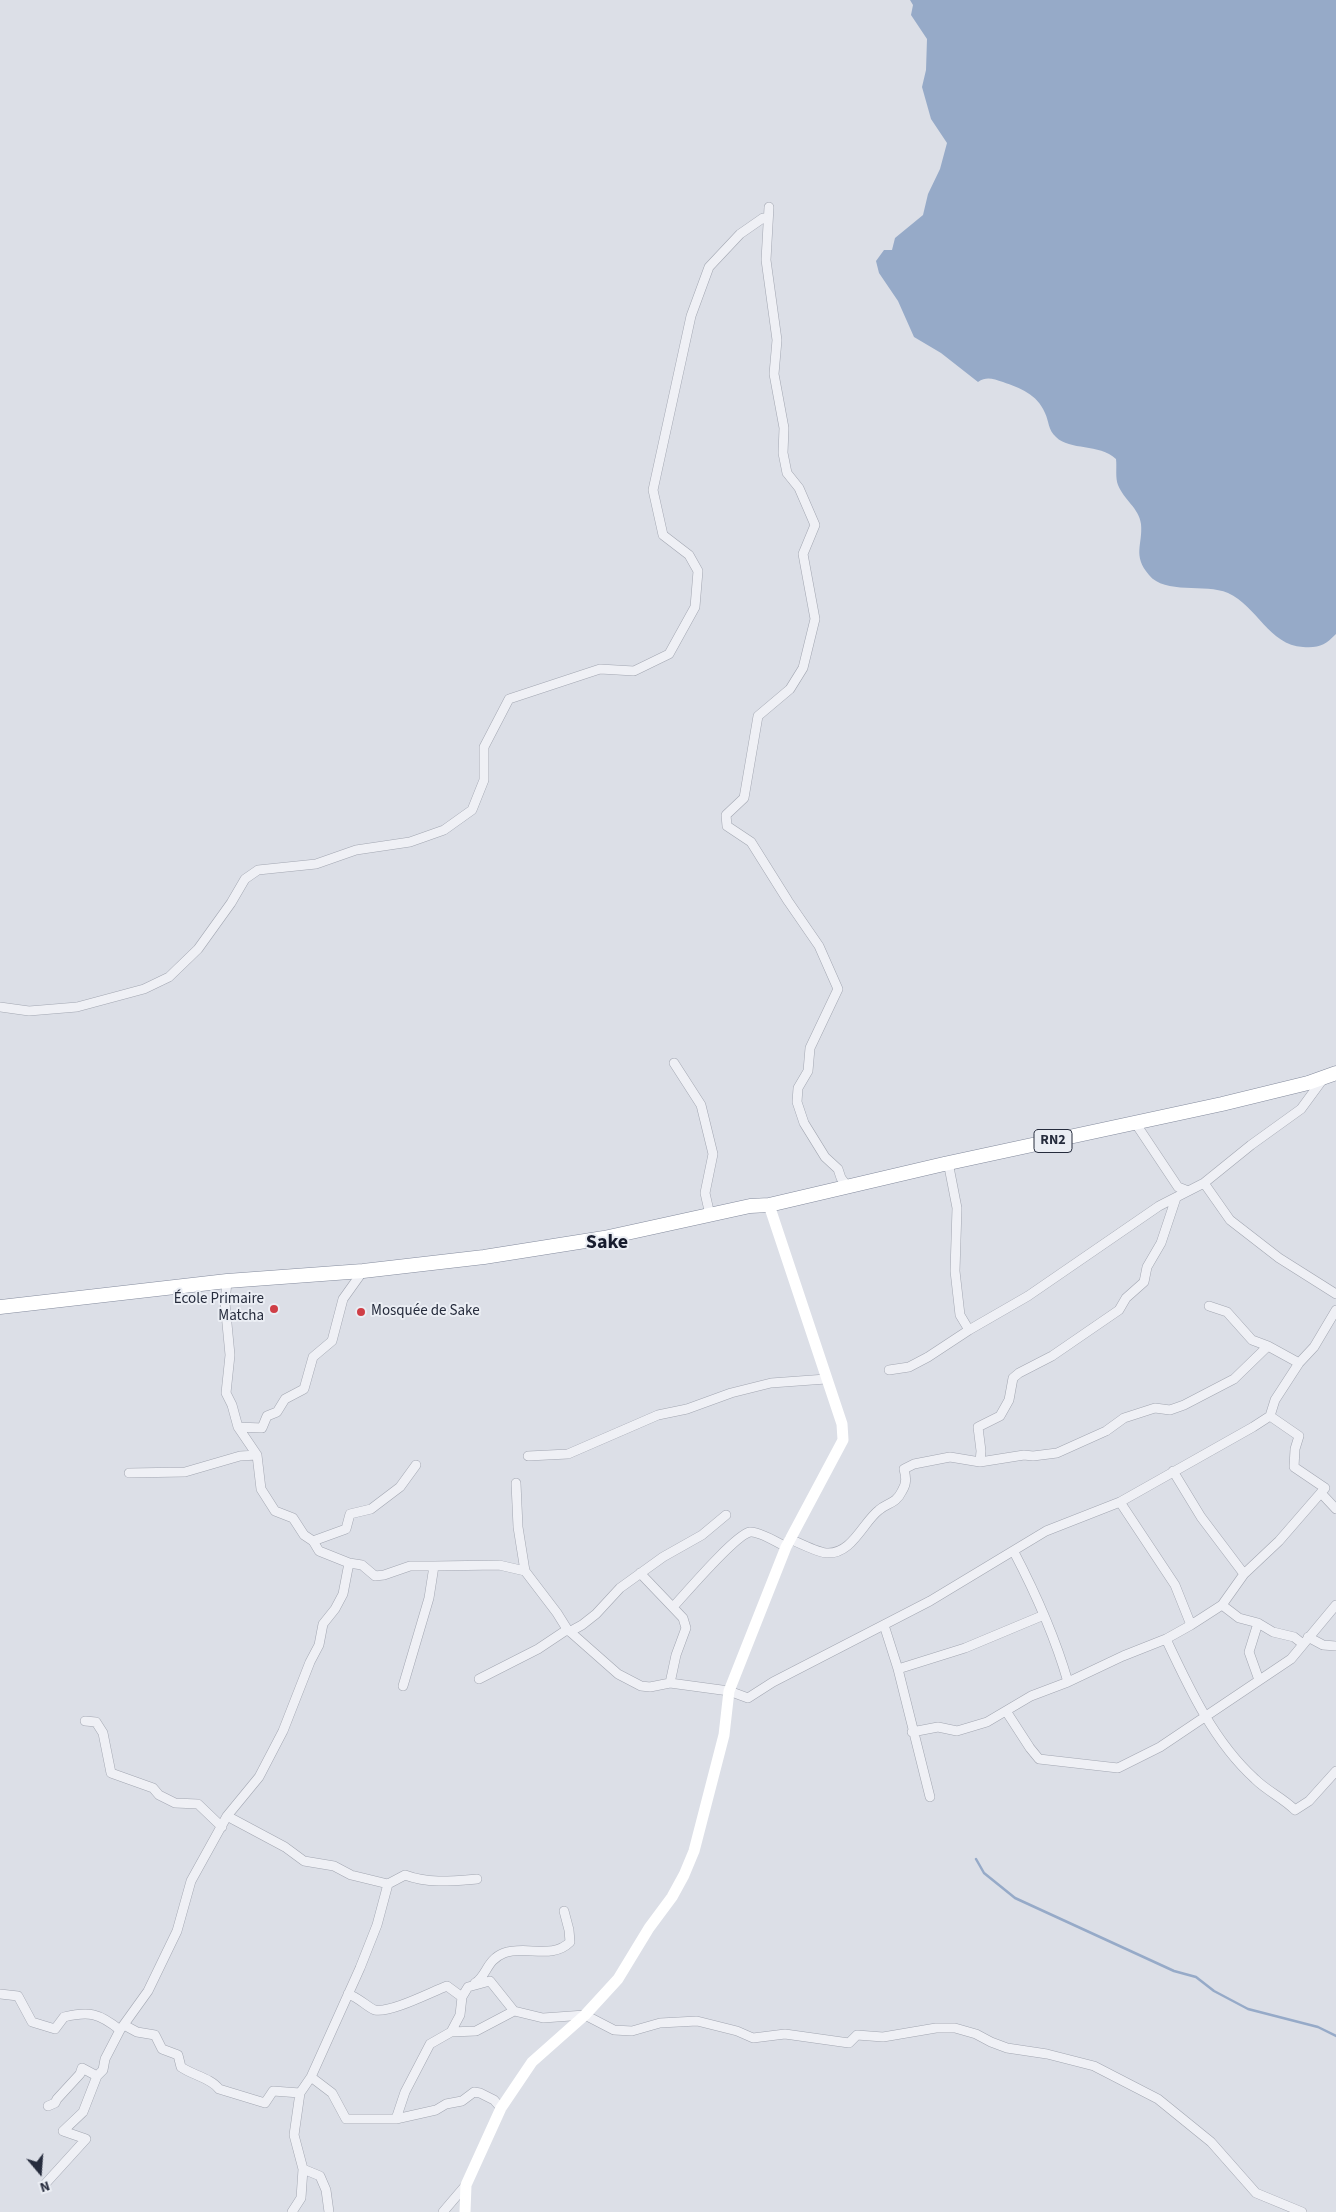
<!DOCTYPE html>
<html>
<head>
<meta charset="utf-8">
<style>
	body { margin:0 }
	#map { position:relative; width:1336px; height:2212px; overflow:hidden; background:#dcdfe7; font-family:"Source Sans 3",sans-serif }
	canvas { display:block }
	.north { position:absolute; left:15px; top:2147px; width:50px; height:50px; -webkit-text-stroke:4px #ebeef4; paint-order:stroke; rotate:162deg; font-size:14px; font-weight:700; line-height:20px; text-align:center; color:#262c3d }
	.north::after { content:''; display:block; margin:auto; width:18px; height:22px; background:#262c3d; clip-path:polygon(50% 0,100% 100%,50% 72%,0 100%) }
</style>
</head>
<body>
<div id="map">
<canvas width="1336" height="2212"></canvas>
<div class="north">N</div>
</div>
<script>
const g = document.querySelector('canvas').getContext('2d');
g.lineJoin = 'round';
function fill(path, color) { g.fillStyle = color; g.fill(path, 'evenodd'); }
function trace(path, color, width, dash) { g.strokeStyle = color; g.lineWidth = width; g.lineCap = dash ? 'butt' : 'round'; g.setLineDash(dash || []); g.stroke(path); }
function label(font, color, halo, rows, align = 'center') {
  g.font = font + ' "Source Sans 3",sans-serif'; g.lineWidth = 4; g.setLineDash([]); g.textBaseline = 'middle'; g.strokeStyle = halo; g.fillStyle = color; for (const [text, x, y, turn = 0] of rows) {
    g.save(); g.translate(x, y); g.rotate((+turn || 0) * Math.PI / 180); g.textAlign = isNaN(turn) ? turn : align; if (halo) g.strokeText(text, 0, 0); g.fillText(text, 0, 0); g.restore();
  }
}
const water = new Path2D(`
	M910 0H1336V634C1325 645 1320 648 1303 647 1269 645 1257 606 1228 593 1205 583 1165 595 1149 575 1132 555 1143 545 1141 524 1139 508 1124 500 1118 485 1115 478 1117 467 1116 459 1099 443 1070 451 1056 437 1048 430 1049 421 1045 413 1037 394 1020 388 1003 382 993 379 987 376 978 382L941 353 914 337 898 301 879 273 876 261 884 250H892L895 238 923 215 928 194 940 169 947 143 931 119 922 87 926 70 927 39 911 15 913 5Z`);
const stream = new Path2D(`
	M976 1859 984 1873 1015 1898 1174 1971 1196 1977 1214 1991 1248 2009 1318 2027 1336 2036`);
const minor = new Path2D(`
	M769 207 766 260 777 340 774 374 784 428 783 453 787 473 799 488 815 525 803 554 815 619 803 668 790 689 758 716 744 798 726 815 727 826 751 842 788 901 819 946 838 989 810 1048 808 1071 798 1088 797 1102 804 1123 825 1157 838 1169 841 1178 847 1186
	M0 1007 29 1011 77 1007 144 989 169 977 198 949 231 903 245 879 258 870 316 864 356 850 410 842 444 830 472 810 484 780V747L509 699 600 669 634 671 669 654 695 607 698 571 689 555 663 535 653 490 691 316 709 267 740 234 763 218
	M674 1063 701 1105 713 1154 705 1193 710 1215
	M1136 1124 1178 1187 1188 1191
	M944 1164 949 1167 957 1208 955 1271 960 1315 969 1330
	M1204 1183 1230 1220 1279 1258 1336 1294
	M1209 1306 1227 1312 1252 1340 1268 1346
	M889 1370 909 1367 928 1357 969 1330 1028 1296 1159 1206 1204 1183 1251 1145 1301 1109 1323 1079
	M238 1427 262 1428 267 1416 277 1412 285 1399 304 1389 313 1357 332 1341 343 1299 363 1271
	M528 1456 568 1454 658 1415 687 1409 731 1393 771 1383 826 1379
	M980 1462 981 1451 978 1427 1000 1416 1009 1400 1013 1378 1019 1373 1052 1356 1119 1310 1126 1298 1144 1282 1147 1267 1161 1243 1176 1198
	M1173 1471 1201 1517 1244 1574
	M129 1473 185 1472 240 1456 257 1455
	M516 1483 518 1527 525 1571 557 1613 567 1629 618 1674 641 1686 650 1687 670 1683 729 1691 748 1698 773 1682 930 1601 1046 1531 1120 1502 1253 1427 1270 1416 1275 1400 1299 1363 1314 1347 1336 1310
	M1321 1493 1336 1509
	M1120 1502 1175 1585 1191 1625
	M790 1539C799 1543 817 1552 826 1553 852 1555 863 1522 879 1510 887 1503 896 1504 902 1491 907 1483 906 1477 904 1469L914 1464 950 1457 980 1462 1024 1455 1033 1456 1057 1453 1106 1431 1124 1418 1155 1408 1170 1410 1184 1405 1234 1379 1268 1346 1299 1363
	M313 1541 346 1529 350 1514 371 1509 400 1487 416 1465
	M1014 1552C1036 1594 1055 1637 1068 1682
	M349 1563 362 1565 375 1576 384 1575 410 1566H434
	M640 1573 683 1618 686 1628 676 1655 670 1683
	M1222 1605 1239 1618 1258 1623 1273 1632 1294 1637 1303 1644
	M673 1607C686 1593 735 1535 750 1532 758 1531 779 1543 786 1547
	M1258 1623 1249 1652 1259 1680
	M884 1625 898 1669 930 1797
	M1308 1637 1323 1645 1336 1646
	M1166 1639C1189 1688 1214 1742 1255 1779 1267 1791 1283 1798 1295 1810L1309 1801 1336 1771
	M898 1669 965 1648 1044 1615
	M479 1679 538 1649 565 1631H571L582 1625 596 1614 620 1588 663 1557 702 1535 726 1515
	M403 1686 429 1598 434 1566 499 1565 525 1571
	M1006 1711 1030 1748 1039 1759 1118 1768 1160 1747 1291 1659 1336 1605
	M85 1721 96 1722 103 1733 111 1773 153 1788 159 1795 175 1803 198 1804 222 1827
	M912 1732 938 1727 957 1731 987 1722 1031 1696 1068 1682 1123 1656 1166 1639 1191 1625 1222 1605 1244 1574 1279 1541 1325 1488 1294 1467 1295 1449 1299 1436 1270 1416
	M227 1816 285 1847 304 1861 334 1866 351 1875 388 1884
	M475 1983C487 1976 486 1960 504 1953 526 1945 552 1960 570 1942L569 1930 564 1911
	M0 1994 18 1996 32 2022 55 2029 64 2017C89 2011 99 2013 120 2030
	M348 1994C358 1997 370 2009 375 2010 391 2013 431 1992 447 1986L462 1997 468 1987 490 1981 514 2011 543 2018 585 2015 614 2030 632 2031 660 2023 697 2021 737 2031 753 2038 785 2034 849 2043 857 2035 883 2037 936 2028H955L976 2034 991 2042 1007 2048 1047 2054 1094 2066 1158 2099 1211 2142 1256 2193 1302 2212
	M124 2025 137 2032 155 2035 162 2049 178 2055 181 2067C192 2075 211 2078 219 2089L265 2103 273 2091 300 2093
	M451 2032 460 2015 462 1997
	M311 2077 332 2093 346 2119H396L436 2110 446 2104 462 2101 474 2092 480 2093 494 2100 501 2108
	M48 2106 55 2103 57 2099 80 2074 82 2068 97 2076 103 2070 105 2059 120 2030 148 1991 177 1931 191 1881 227 1816 259 1777 283 1731 310 1662 319 1645 323 1624 335 1609 343 1594 349 1563 319 1551 313 1541 304 1535 293 1518 275 1511 261 1489 257 1455 238 1427 232 1405 226 1393 230 1355 225 1303 227 1281
	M396 2119 405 2092 430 2044 451 2032 476 2031 514 2011
	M46 2183 86 2139 63 2131 83 2112 97 2076
	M292 2212 301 2198 303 2169
	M329 2212 326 2190 320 2176 303 2169 294 2135 300 2093 311 2077 360 1968 377 1925 388 1884 405 1875C429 1884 453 1881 477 1879
	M443 2212 466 2185`);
const secondary = new Path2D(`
	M465 2212 466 2185 501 2108 532 2062 585 2015 618 1979 649 1928 672 1897 684 1875 694 1851 724 1735 729 1691 786 1547 843 1440 842 1424 769 1205`);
const trunk = new Path2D(`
	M0 1307 227 1281 363 1271 484 1257 604 1238 750 1206 769 1205 944 1164 1222 1104 1308 1083 1336 1073`);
const markers = [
	[274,1309,5,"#cf3e46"],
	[361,1312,5,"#cf3e46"]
];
const shields = [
	[1053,1141,38]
];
const shieldNames = [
	["RN2",1053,1141]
];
const poiNames = [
	["École Primaire",264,1300],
	["Matcha",264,1317],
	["Mosquée de Sake",371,1312,"left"]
];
const districtNames = [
	["Sake",607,1244]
];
fill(water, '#96aac8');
trace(stream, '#96aac8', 2.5);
trace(minor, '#a2a6b1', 10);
trace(trunk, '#848b9d', 15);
trace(minor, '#eff0f5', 9);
trace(secondary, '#fff', 11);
trace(trunk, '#fff', 14);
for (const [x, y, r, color] of markers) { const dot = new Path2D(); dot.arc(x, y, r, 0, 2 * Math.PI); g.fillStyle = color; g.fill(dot); trace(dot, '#ebeef4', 2); }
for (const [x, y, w] of shields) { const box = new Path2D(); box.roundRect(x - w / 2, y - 11.5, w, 23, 4); g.fillStyle = '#ebeef4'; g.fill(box); trace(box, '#262c3d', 1); }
label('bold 14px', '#262c3d', null, shieldNames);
label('15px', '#262c3d', '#ebeef4', poiNames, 'right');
label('bold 20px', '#181d2e', '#ebeef4', districtNames);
</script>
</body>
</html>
